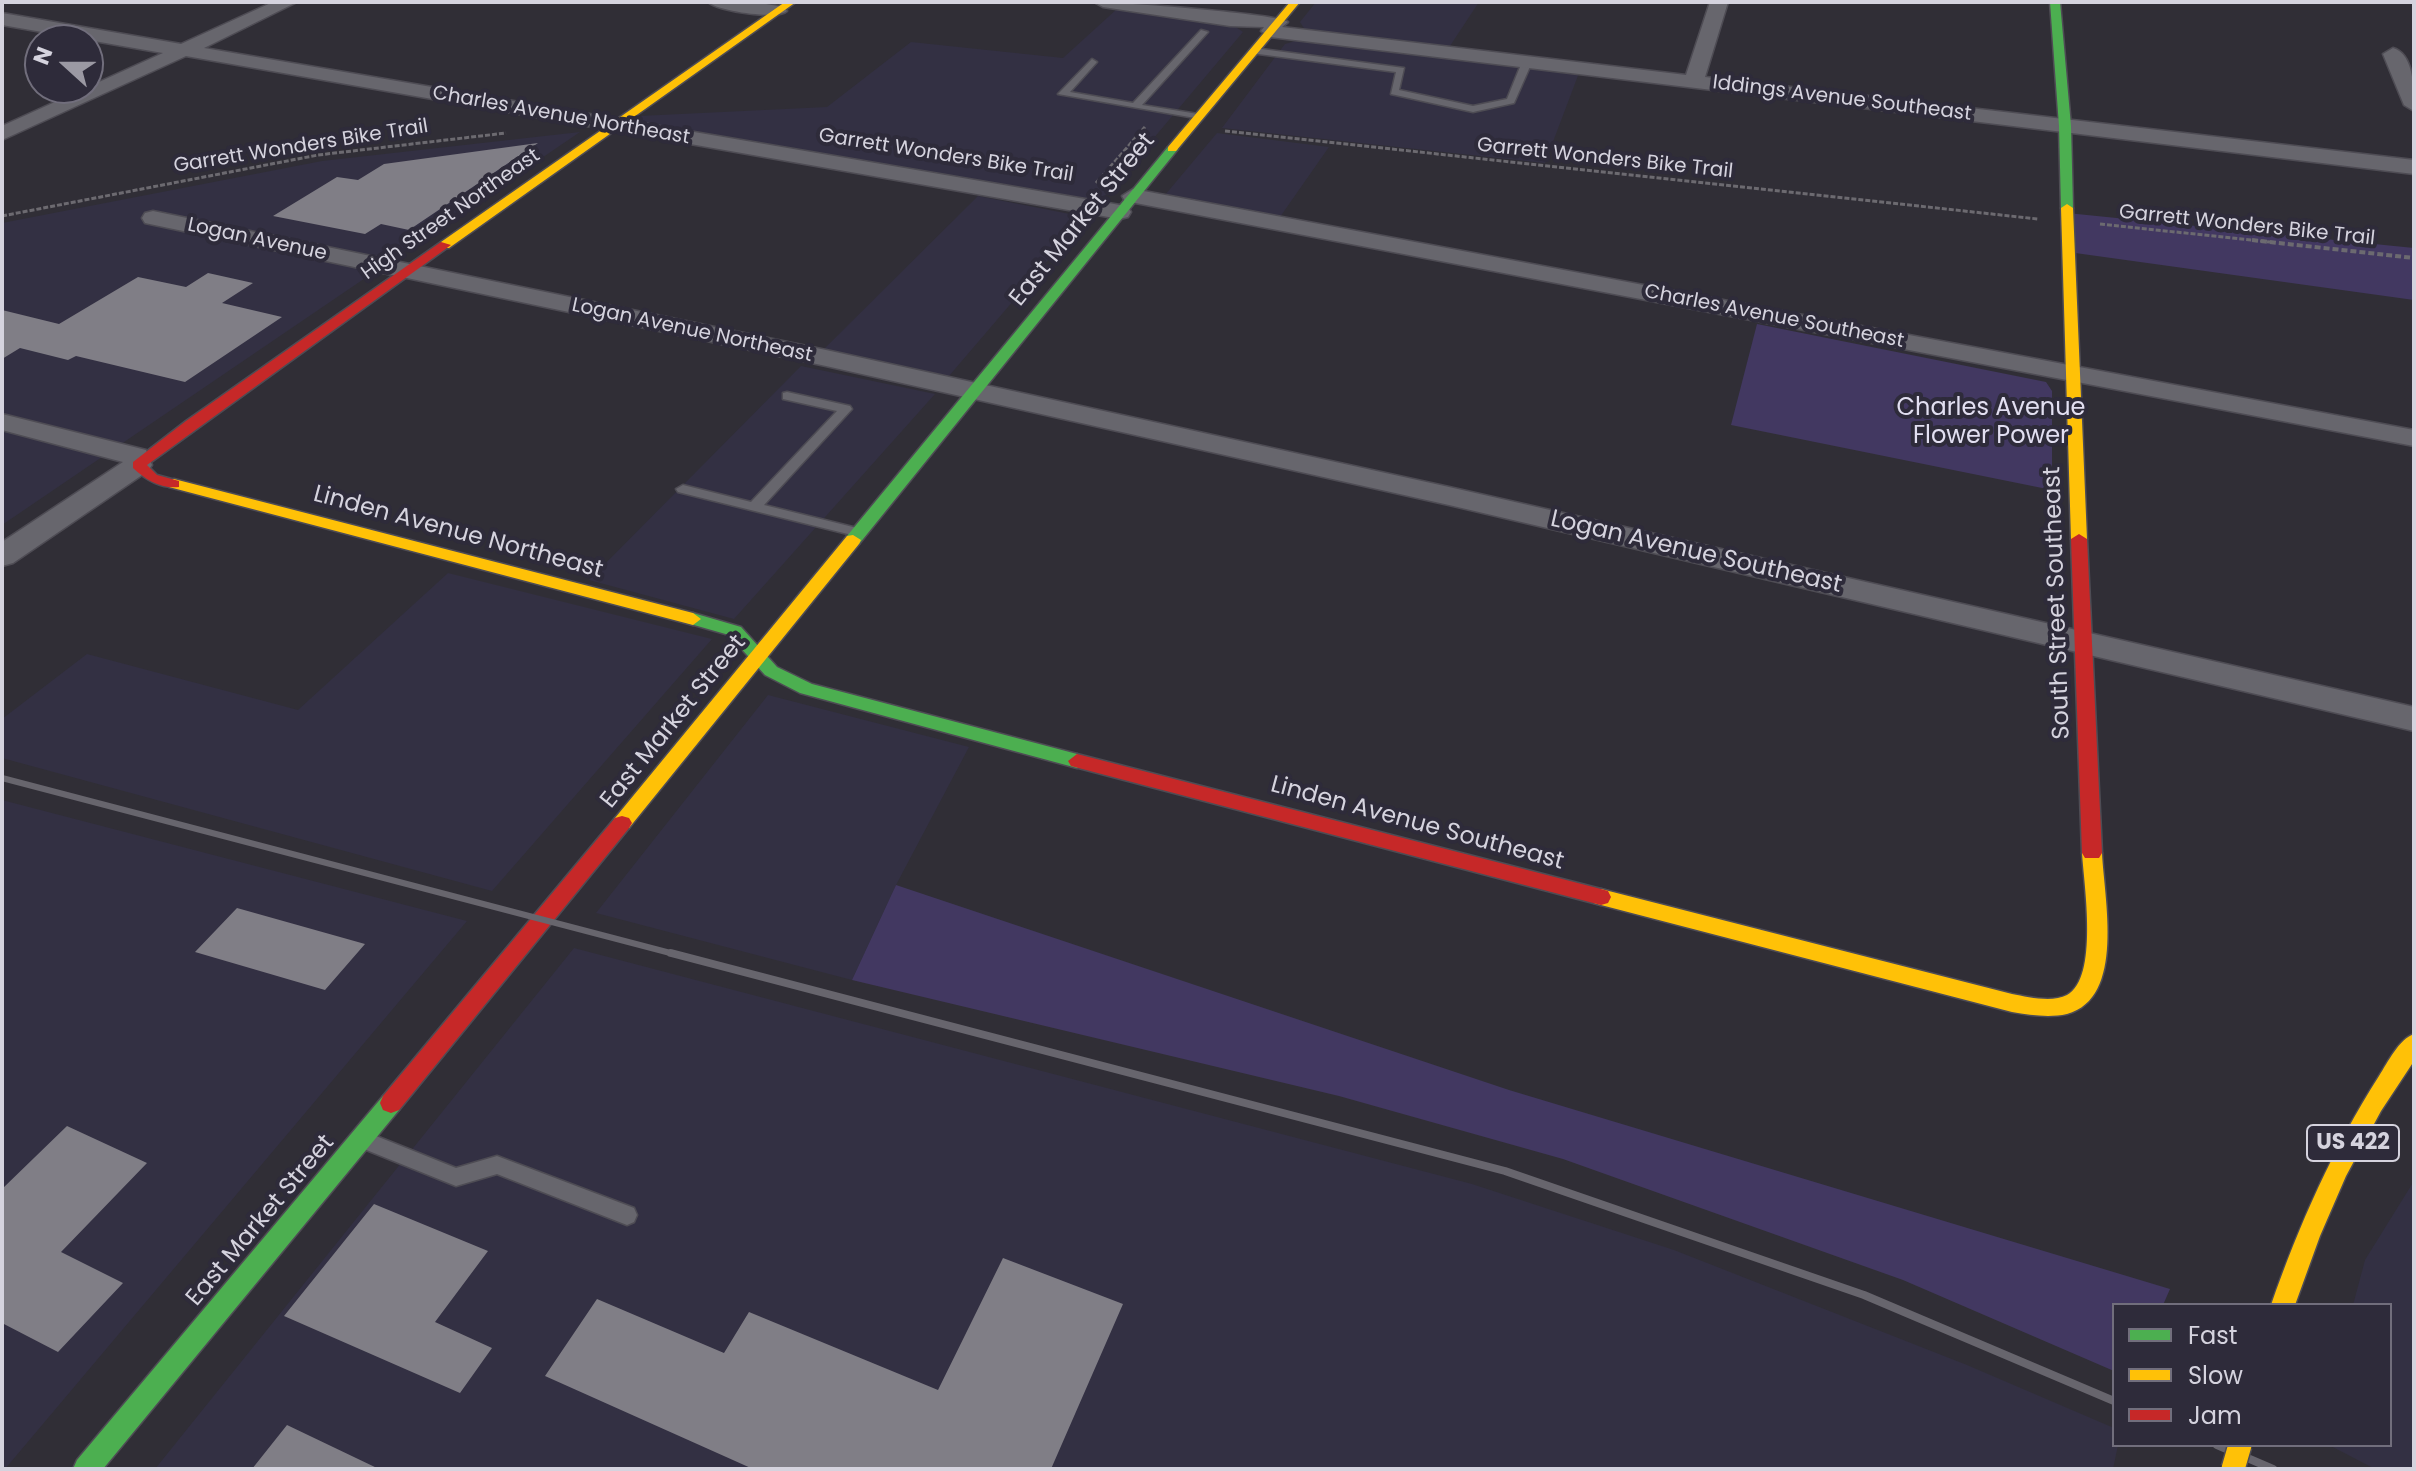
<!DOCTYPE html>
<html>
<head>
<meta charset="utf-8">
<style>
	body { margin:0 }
	#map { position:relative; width:2416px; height:1471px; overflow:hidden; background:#302e36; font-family:Poppins,sans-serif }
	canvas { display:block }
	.frame { position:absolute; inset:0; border:4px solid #d5d3de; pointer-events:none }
	.legend { position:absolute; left:2112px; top:1303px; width:280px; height:144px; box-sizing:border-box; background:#2e2b3a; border:2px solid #716e7c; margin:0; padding:10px 14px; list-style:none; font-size:24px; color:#d5d3de }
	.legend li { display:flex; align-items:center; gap:16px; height:40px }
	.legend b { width:40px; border:2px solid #716e7c }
	.north { position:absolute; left:24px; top:24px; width:80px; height:80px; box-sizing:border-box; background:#2e2b3a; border:2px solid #716e7c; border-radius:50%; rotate:291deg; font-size:22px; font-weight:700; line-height:32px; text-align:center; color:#d5d3de }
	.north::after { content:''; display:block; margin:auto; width:28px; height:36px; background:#9b99a3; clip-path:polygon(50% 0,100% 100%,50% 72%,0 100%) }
</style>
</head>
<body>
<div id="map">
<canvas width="2416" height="1471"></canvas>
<div class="frame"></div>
<ul class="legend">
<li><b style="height:10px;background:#4caf50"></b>Fast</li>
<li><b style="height:10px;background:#ffc107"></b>Slow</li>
<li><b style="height:10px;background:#c62828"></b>Jam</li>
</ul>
<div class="north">N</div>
</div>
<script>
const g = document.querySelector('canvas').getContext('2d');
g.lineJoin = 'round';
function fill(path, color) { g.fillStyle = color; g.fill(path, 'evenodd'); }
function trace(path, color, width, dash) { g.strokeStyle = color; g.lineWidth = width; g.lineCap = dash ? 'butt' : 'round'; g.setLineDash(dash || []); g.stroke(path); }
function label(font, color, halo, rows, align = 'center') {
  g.font = font + ' Poppins,sans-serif'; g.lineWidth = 8; g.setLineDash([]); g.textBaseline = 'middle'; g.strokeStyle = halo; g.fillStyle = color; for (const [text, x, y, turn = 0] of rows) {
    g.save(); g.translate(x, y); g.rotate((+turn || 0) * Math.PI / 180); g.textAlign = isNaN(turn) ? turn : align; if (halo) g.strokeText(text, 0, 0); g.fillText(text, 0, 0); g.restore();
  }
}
const built = new Path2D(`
	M1316 2H1479L1448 49 1305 30 1300 22Z
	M1118 8 1233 25 1243 32 1105 196 1086 200 628 124 639 116 827 107 911 42 1063 58Z
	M1295 41H1308L1579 73 1545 163 1222 128 1285 44Z
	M580 132 2 525V223L322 161Z
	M1217 133 1329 147 1280 217 1165 195Z
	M978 196 1085 217 949 376 823 350Z
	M801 366 935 394 734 619 589 580Z
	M448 573 712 639 492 891 2 758V719L87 654 298 710Z
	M768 695 969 747 896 885 852 980 596 913Z
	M2 800 467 921 5 1469H2Z
	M574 948 1472 1184 1674 1250 1967 1365 2114 1428V1445H2118L2113 1469H155Z
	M2414 1181V1469H2375L2329 1445H2390V1305H2353L2365 1260Z`);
const green = new Path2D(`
	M2067 213 2414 248V300L2068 252Z
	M1757 324 2046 382 2052 391V490L1731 425Z
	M896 885 1509 1090 2170 1289 2163 1305H2114V1371L1903 1280 1563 1159 1339 1096 852 980Z`);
const building = new Path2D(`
	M538 143 409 230 381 224 365 234 273 216 337 177 358 180 384 164Z
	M208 273 253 283 222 303 282 317 185 382 76 356 68 360 20 348 2 359V310L59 324 138 277 186 287Z
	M237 908 365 944 325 990 195 952Z
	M67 1126 147 1163 61 1252 123 1283 58 1352 2 1323V1189Z
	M374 1204 488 1251 435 1322 492 1348 460 1393 284 1316Z
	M1003 1258 1123 1304 1051 1469H753L545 1376 597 1299 724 1353 749 1312 938 1390Z
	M287 1425 379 1469H252Z`);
const pathFar1 = new Path2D(`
	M1225 131 2038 219
	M1096 183 1145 127
	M2 216 318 155 506 133
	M2100 224 2270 242`);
const path = new Path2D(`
	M2252 240 2414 258`);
const lane = new Path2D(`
	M1201 30 1208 32 1142 105 1198 114 1203 117 1201 119 1058 94 1092 59 1097 62 1070 92 1133 103Z
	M1254 48 1404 68 1399 90 1473 106 1507 99 1522 62 1527 59 1532 62 1514 103 1473 112 1391 94 1396 72 1251 53 1249 51Z
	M787 392 850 406 852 409 764 505 865 530 867 533 865 536 860 537 678 492 676 489 683 485 751 502 837 411 783 399V393Z
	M366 1132 456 1168 497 1156 634 1208 637 1215 634 1222 627 1225 497 1174 456 1186 359 1147 356 1141 359 1135Z`);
const street = new Path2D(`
	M273 2H297L204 48 1120 205 1128 207 1131 212 1128 217 1120 219 186 56 2 140V126L163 53 2 25V13L181 44Z
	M708 2H754L784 7 787 11C778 20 717 11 708 2Z
	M1094 2C1117 2 1280 14 1288 22L1282 27 1686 75 1710 2H1728L1705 77 2414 160V174L1270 37 1261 31 1264 27 1230 26 1103 7Z
	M2393 48C2415 54 2414 93 2414 111L2404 105 2383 54Z
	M1133 189 2414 430V446L1125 201 1122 196Z
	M153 211 826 350 1449 487 2414 707V731L1449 505 826 366 145 223 142 218 145 213Z
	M2 414 146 450 152 465 148 471 13 563 2 566V542L123 462 2 430Z`);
const fast = new Path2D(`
	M2050 2H2060L2071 126 2073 208 2067 212 2061 208 2059 126Z
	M1168 147 1178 149 859 544H847L845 540 847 536Z
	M693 613 741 627 777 667 812 684 1077 754 1086 761 1077 768 800 693 765 675 729 635 687 623 685 619Z
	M391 1093 399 1096 402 1103 399 1110 103 1469H73L77 1460 383 1096Z`);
const slow = new Path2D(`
	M785 2H796L449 248H441V242Z
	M1290 2H1300L1176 151H1168V147Z
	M2067 204 2073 208 2087 539 2079 544 2071 539 2061 208Z
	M174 479 693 613 701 619 693 625 169 487V481Z
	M853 535 861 540 859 544 629 828H615L612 823 615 818 847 536Z
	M2092 846 2099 848 2102 853C2104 898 2126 998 2067 1014 2049 1018 2030 1015 2012 1012L1601 905 1594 903 1591 897 1594 891 1601 889 2012 994C2028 997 2052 1003 2067 995 2099 978 2084 885 2082 853L2085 848Z
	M2414 1034V1061L2381 1111 2346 1176 2320 1236 2295 1305H2271C2299 1225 2333 1148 2379 1076 2388 1062 2399 1039 2414 1034Z`);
const jam = new Path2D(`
	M441 242 451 245 147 465 157 475 179 481V487C161 489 146 480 133 468V462L186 421Z
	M2079 534 2087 539 2102 853 2099 858H2085L2082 853 2071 539Z
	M1077 754 1601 889 1608 891 1611 897 1608 903 1601 905 1071 766 1068 761Z
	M622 816 629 818 632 823 629 828 399 1110 391 1113 383 1110 380 1103 383 1096 615 818Z`);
const railFar1 = new Path2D(`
	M2 778 678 955`);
const rail = new Path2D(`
	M671 953 1505 1171 1864 1295 2114 1401
	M2217 1445 2273 1469`);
const slowBridge = new Path2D(`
	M2233 1469 2240 1445`);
const farStreetnames = [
	["Iddings Avenue Southeast",1842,99,7],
	["Charles Avenue Northeast",561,116,10],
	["Garrett Wonders Bike Trail",301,147,-9],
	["Garrett Wonders Bike Trail",946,156,9],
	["Garrett Wonders Bike Trail",1605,159,6],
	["High Street Northeast",451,215,-35],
	["Garrett Wonders Bike Trail",2247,226,6],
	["Logan Avenue",257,240,12],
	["Charles Avenue Southeast",1774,317,11],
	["Logan Avenue Northeast",692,331,12]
];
const shields = [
	[2353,1143,92]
];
const shieldNames = [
	["US 422",2353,1143]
];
const streetNames = [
	["East Market Street",1083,220,-51],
	["Linden Avenue Northeast",458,533,15],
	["Logan Avenue Southeast",1696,553,13],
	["South Street Southeast",2058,603,-92],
	["East Market Street",674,722,-51],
	["Linden Avenue Southeast",1417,824,15],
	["East Market Street",261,1221,-50]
];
const parkNames = [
	["Charles Avenue",1991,409],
	["Flower Power",1991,437]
];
fill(built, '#333043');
fill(green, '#423861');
fill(building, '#807e86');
trace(lane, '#4e4c54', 3);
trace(street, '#4e4c54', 3);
trace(fast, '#4e4c54', 3);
trace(slow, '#4e4c54', 3);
trace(jam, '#4e4c54', 3);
trace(pathFar1, '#6c6a70', 3, [5, 2]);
trace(path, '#6c6a70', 4, [6, 3]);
fill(lane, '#67666d');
fill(street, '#67666d');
fill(fast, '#4caf50');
fill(slow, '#ffc107');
fill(jam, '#c62828');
trace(railFar1, '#67656d', 6);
trace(rail, '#67656d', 8);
trace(slowBridge, '#4e4c54', 26, []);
trace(slowBridge, '#ffc107', 23);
label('20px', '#d5d3de', '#2e2b3a', farStreetnames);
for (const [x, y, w] of shields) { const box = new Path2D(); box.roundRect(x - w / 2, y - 18, w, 36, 6); g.fillStyle = '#2e2b3a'; g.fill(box); trace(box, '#d5d3de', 2); }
label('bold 22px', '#d5d3de', null, shieldNames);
label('24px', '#d5d3de', '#2e2b3a', streetNames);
label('24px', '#e2dff1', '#2e2b3a', parkNames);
</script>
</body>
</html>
